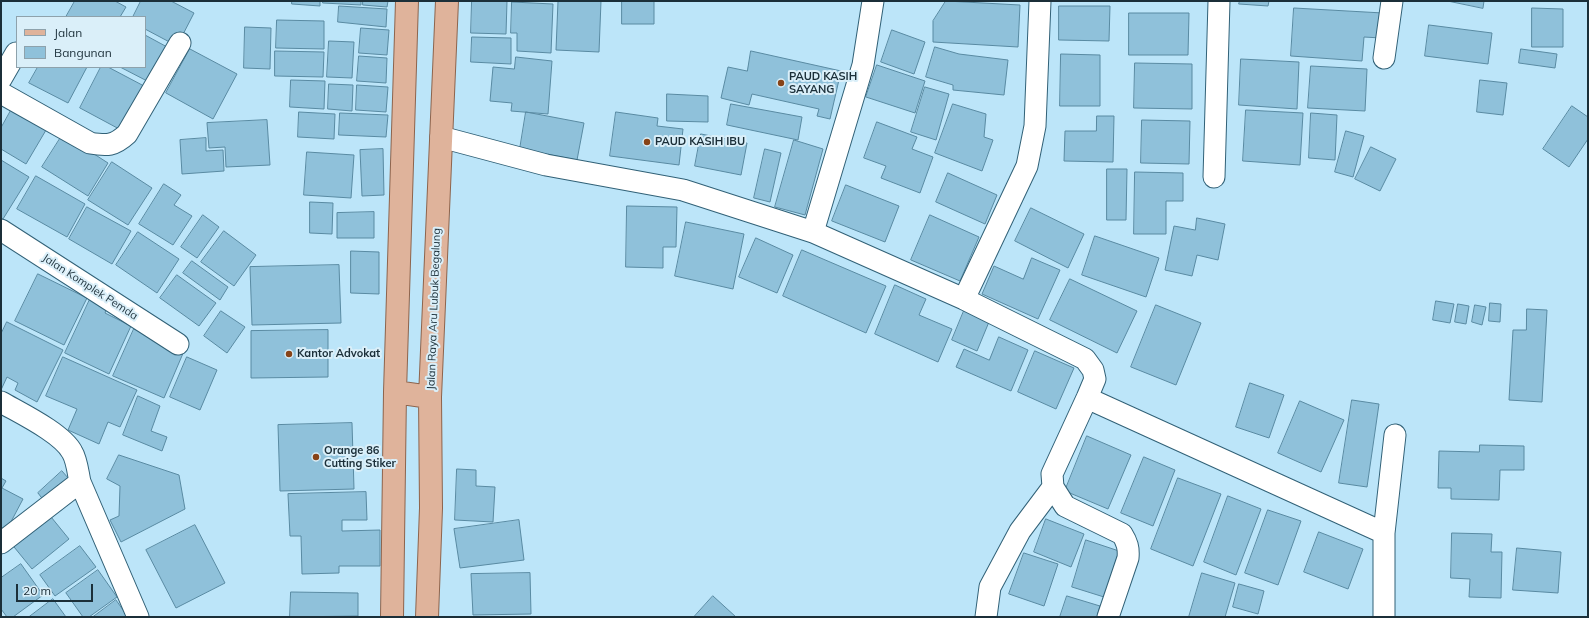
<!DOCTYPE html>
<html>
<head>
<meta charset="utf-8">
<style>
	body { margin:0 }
	#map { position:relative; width:1589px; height:618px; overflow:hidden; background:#bce5f9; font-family:Mulish,sans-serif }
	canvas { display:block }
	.frame { position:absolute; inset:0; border:2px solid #1b2f39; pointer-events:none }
	.legend { position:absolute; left:16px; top:16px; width:130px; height:52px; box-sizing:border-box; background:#daeff9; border:1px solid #8ea2ac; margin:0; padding:5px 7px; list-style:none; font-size:12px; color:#1b2f39 }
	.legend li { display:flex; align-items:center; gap:8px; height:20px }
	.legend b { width:20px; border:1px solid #8ea2ac }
	.scale { position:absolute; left:16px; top:584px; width:77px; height:18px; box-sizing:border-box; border:2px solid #1b2f39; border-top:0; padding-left:5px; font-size:12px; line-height:14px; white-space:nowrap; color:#1b2f39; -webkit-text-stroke:3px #daeff9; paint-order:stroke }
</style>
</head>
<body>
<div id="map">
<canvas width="1589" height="618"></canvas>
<div class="frame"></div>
<ul class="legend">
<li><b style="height:5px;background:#dfb39b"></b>Jalan</li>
<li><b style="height:11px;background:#8fc1da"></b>Bangunan</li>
</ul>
<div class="scale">20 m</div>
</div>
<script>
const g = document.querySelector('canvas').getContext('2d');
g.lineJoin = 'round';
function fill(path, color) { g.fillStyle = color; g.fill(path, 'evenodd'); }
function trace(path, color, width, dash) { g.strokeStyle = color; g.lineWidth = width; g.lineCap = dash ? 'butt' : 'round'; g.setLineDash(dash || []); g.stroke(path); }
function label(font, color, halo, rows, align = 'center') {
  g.font = font + ' Mulish,sans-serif'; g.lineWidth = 4; g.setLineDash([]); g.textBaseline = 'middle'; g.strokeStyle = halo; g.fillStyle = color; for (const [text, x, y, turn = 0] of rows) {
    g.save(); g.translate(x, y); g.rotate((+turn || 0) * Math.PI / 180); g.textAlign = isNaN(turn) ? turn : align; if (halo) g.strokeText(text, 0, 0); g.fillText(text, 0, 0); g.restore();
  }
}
const building = new Path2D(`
	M75 1H115L126 7 120 17H66Z
	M141 1H171L194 13 177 46 145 29V17H133Z
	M292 1H320V6L292 4Z
	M323 1H361V5L323 3Z
	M363 1H388L387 7 363 5Z
	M472 1H507L506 34 471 33Z
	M553 1H601L599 52 556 50 558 1Z
	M622 1H654V24H622Z
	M946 1 1020 5 1018 47 933 42V21Z
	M1240 1H1269L1268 6 1239 4Z
	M1448 1H1484L1483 8Z
	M512 2 553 4 551 53 517 51V33H511Z
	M339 6 387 9 386 27 338 22Z
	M1059 6H1110L1109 41 1059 40Z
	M1294 8 1383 13 1381 38 1364 37 1362 61 1291 56Z
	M1532 8 1563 9V47H1532Z
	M1129 13H1189L1188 55H1129Z
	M277 20 324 21V49L276 48Z
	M1429 25 1492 33 1488 64 1425 56Z
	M245 27 271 28 270 69 244 68Z
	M361 28 389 30 387 55 359 53Z
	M892 30 925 42 914 74 881 62Z
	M145 35 169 48 151 83 120 67H145Z
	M472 37 511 38V64L471 62Z
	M329 41 354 42 352 78 327 77Z
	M935 47 959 54 1008 60 1004 95 953 90V85L926 77Z
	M190 49 237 74 213 119 166 93Z
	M1521 49 1557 54 1555 68 1519 63Z
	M275 51 324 52 323 77 275 76Z
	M751 51 841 71 830 119 817 116 819 109 752 94 749 105 721 98 728 67 747 71Z
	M1061 54 1100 55V106H1060Z
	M359 56 387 58 386 83 357 81Z
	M516 57 552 61 548 114 511 111 512 103 490 101 493 67 514 69Z
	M1241 59 1299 62 1297 109 1239 105Z
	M1135 63 1192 64V109L1134 108Z
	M877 65 925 81 915 113 866 97Z
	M1311 66 1367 69 1365 111 1308 108Z
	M38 67H87L68 103 29 83Z
	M101 67H108L144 86 121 130 80 108Z
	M291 80 325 81 324 109 290 107Z
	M1480 80 1507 83 1503 115 1477 112Z
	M329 84 353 85 352 111 328 109Z
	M357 85 388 87 386 112 356 110Z
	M925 87 949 94 936 140 911 132Z
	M667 94 708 96V122L667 121Z
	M731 104 802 117 798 140 727 125Z
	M953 104 986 114 984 137 993 140 982 171 935 153Z
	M14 105 49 125 26 164 1 149V128Z
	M1572 106 1588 117V139L1569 167 1543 149Z
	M1246 110 1303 113 1300 165 1243 161Z
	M299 112 335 114 334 139 298 137Z
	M526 112 584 123 577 160 520 149Z
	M616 112 658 118 657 126 683 129 679 165 610 156Z
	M340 113 388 115 386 137 339 135Z
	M1311 113 1337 115 1335 160 1309 158Z
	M1097 116H1114L1113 162 1064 161 1065 131H1096Z
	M267 120 270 165 226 167 225 147 209 148 207 123Z
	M1142 120 1190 121 1189 164 1141 163Z
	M877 122 917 137 912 149 933 157 920 193 881 178 886 166 864 158Z
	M1346 131 1364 136 1353 177 1335 172Z
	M63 134 108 163 88 196 42 167Z
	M701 134 747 143 741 175 695 166Z
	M206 138V151L223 150 224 171 182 174 180 140Z
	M794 140 823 149 805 215 775 207Z
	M1371 147 1396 159 1380 191 1355 179Z
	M383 149 384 195 362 196 360 150Z
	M765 149 781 153 770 202 754 198Z
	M307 152 354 155 351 198 304 195Z
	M1 160 29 177 3 219 1 218Z
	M112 162 152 188 128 225 88 200Z
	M1107 169H1127L1126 220H1107Z
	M1135 172 1183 173V201H1166V234H1134Z
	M948 173 997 195 985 224 936 202Z
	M36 176 85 204 67 237 17 209Z
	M164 184 181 195 174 205 192 216 173 245 139 224Z
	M846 185 899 206 885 242 832 221Z
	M310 202 333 203 332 234 310 233Z
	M627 206 677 207 676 247H663V268L626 267Z
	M87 207 131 231 112 264 69 239Z
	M1031 208 1084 234 1068 268 1015 241Z
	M374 212V238H337V213Z
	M203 215 219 227 197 258 181 247Z
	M930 215 979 237 960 281 911 260Z
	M1197 218 1225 224 1218 260 1197 255 1192 276 1165 270 1174 226 1195 230Z
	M686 222 744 234 733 289 675 276Z
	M224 231 256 255 234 286 201 262Z
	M138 232 179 259 157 293 116 265Z
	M1095 236 1159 258 1146 297 1082 275Z
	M756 238 793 255 777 293 739 277Z
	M802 250 886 286 866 333 783 296Z
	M351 251 379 252V294L351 293Z
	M1032 258 1060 270 1038 319 982 294 994 266 1023 279Z
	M192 261 228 287 220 300 183 273Z
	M339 265 341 323 252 325 250 267Z
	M38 274 87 298 64 345 15 321Z
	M177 275 216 303 199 326 160 298Z
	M1070 279 1137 311 1117 353 1050 320Z
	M895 285 926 299 919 315 952 329 938 362 875 334Z
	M92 295 109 304 105 313 131 326 109 374 65 353Z
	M1436 301 1454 304 1450 323 1433 320Z
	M1490 303 1501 304 1500 322 1489 321Z
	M1458 304 1469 306 1466 324 1455 322Z
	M1156 305 1201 323 1176 385 1131 367Z
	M1475 305 1486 307 1482 325 1472 322Z
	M966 306 991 317 977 351 952 340Z
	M1527 309 1547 310 1542 402 1509 400 1513 330H1526Z
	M221 311 245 327 227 353 204 336Z
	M7 322 63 350 37 402 15 390 18 383 7 377 1 390V334Z
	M134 329 184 351 164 398 113 376Z
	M328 330V377L251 378V331Z
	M999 337 1028 350 1011 391 956 367 964 349 989 360Z
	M1035 351 1074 368 1056 409 1018 392Z
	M63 357 137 390 120 427 108 422 99 444 68 430 77 409 46 396Z
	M187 357 217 370 200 410 170 397Z
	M1250 383 1284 395 1269 438 1236 427Z
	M138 396 160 406 151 431 167 437 162 451 123 435Z
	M1352 400 1379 404 1367 487 1339 483Z
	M1300 401 1344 420 1321 472 1278 453Z
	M352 423 354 489 280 491 278 425Z
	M1087 436 1131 455 1108 509 1065 491Z
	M1480 445 1524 446V470H1500L1499 500 1451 499V488H1438L1439 451 1479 452Z
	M119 455 179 475 185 509 121 542 110 520 119 516 120 486 107 479Z
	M1144 457 1175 470 1153 526 1121 513Z
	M457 469 476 470V486L495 487 493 522 455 520Z
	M62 471 69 479 44 501 38 493Z
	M1 478 6 481 2 488 23 499 4 535 1 534Z
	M1178 478 1221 494 1193 566 1151 549Z
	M366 492 367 520H342V531L380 530V566H339V573L302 574 301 536H290L288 494Z
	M1228 496 1261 509 1236 575 1204 562Z
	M1268 510 1301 521 1278 585 1245 573Z
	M47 512 69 539 32 569 10 542Z
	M1046 519 1084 534 1071 567 1034 552Z
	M519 520 524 560 460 568 454 529Z
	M195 525 225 583 176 608 146 550Z
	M1319 532 1363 549 1348 589 1304 572Z
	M1452 533 1492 534 1491 552H1502L1501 598 1469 597 1470 579 1451 578Z
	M1086 540 1119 551 1104 597 1072 587Z
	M80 546 96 567 55 596 40 575Z
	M1517 548 1561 552 1558 593 1513 590Z
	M1024 553 1058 564 1044 606 1009 594Z
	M21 564 43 595 13 617H7L1 609V578Z
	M98 570 117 597 89 617H83L66 593Z
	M530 573 531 614 473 615 471 574Z
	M1202 573 1235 583 1225 617H1189Z
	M1239 584 1264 591 1258 614 1233 607Z
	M291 592 358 593V616L290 617Z
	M713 596 736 617H694Z
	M1067 596 1100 606 1097 617H1060Z
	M53 599 66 617H29Z
	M116 600 128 617H93Z`);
const minor = new Path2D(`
	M1384 58 1392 1
	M1 79 16 53
	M1 93 90 143C107 146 114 146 127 134L180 43
	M441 137 546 165 683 190 813 232 964 299 1085 359 1093 370 1095 379 1087 398 1052 474 1053 487 1065 506 1122 534C1127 542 1129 548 1128 558L1108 617
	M1214 177 1219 1
	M1 230 178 344
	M813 232 863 65 873 1
	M964 299 1027 166 1035 126 1040 1
	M1087 398 1384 533 1395 435
	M1 402C20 413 62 433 72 452 77 460 78 473 80 482
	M1384 533V617
	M1 543 80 482 138 617
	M986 617 990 587 1020 531 1053 487`);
const primary = new Path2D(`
	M395 392 430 397
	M392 617 395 392 407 1
	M427 617 431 508 430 397 447 1`);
const markers = [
	[781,83,4,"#874317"],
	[647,142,4,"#874317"],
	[289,354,4,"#874317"],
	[316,457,4,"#874317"]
];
const poiNames = [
	["PAUD KASIH",789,77],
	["SAYANG",789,90],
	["PAUD KASIH IBU",655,142],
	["Kantor Advokat",297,354],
	["Orange 86",324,451],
	["Cutting Stiker",324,464]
];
const streetNames = [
	["Jalan Komplek Pemda",90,287,33],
	["Jalan Raya Aru Lubuk Begalung",434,309,-88]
];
fill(building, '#8fc1da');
trace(building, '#598aa2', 1);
trace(minor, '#316177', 23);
trace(primary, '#8d644d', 24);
trace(minor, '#fff', 21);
trace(primary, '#dfb39b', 22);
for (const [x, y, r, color] of markers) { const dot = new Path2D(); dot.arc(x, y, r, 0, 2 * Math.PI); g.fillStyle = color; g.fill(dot); trace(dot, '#daeff9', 1.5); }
label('bold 11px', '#1b2f39', '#daeff9', poiNames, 'left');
label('11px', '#1b2f39', '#daeff9', streetNames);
</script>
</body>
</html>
